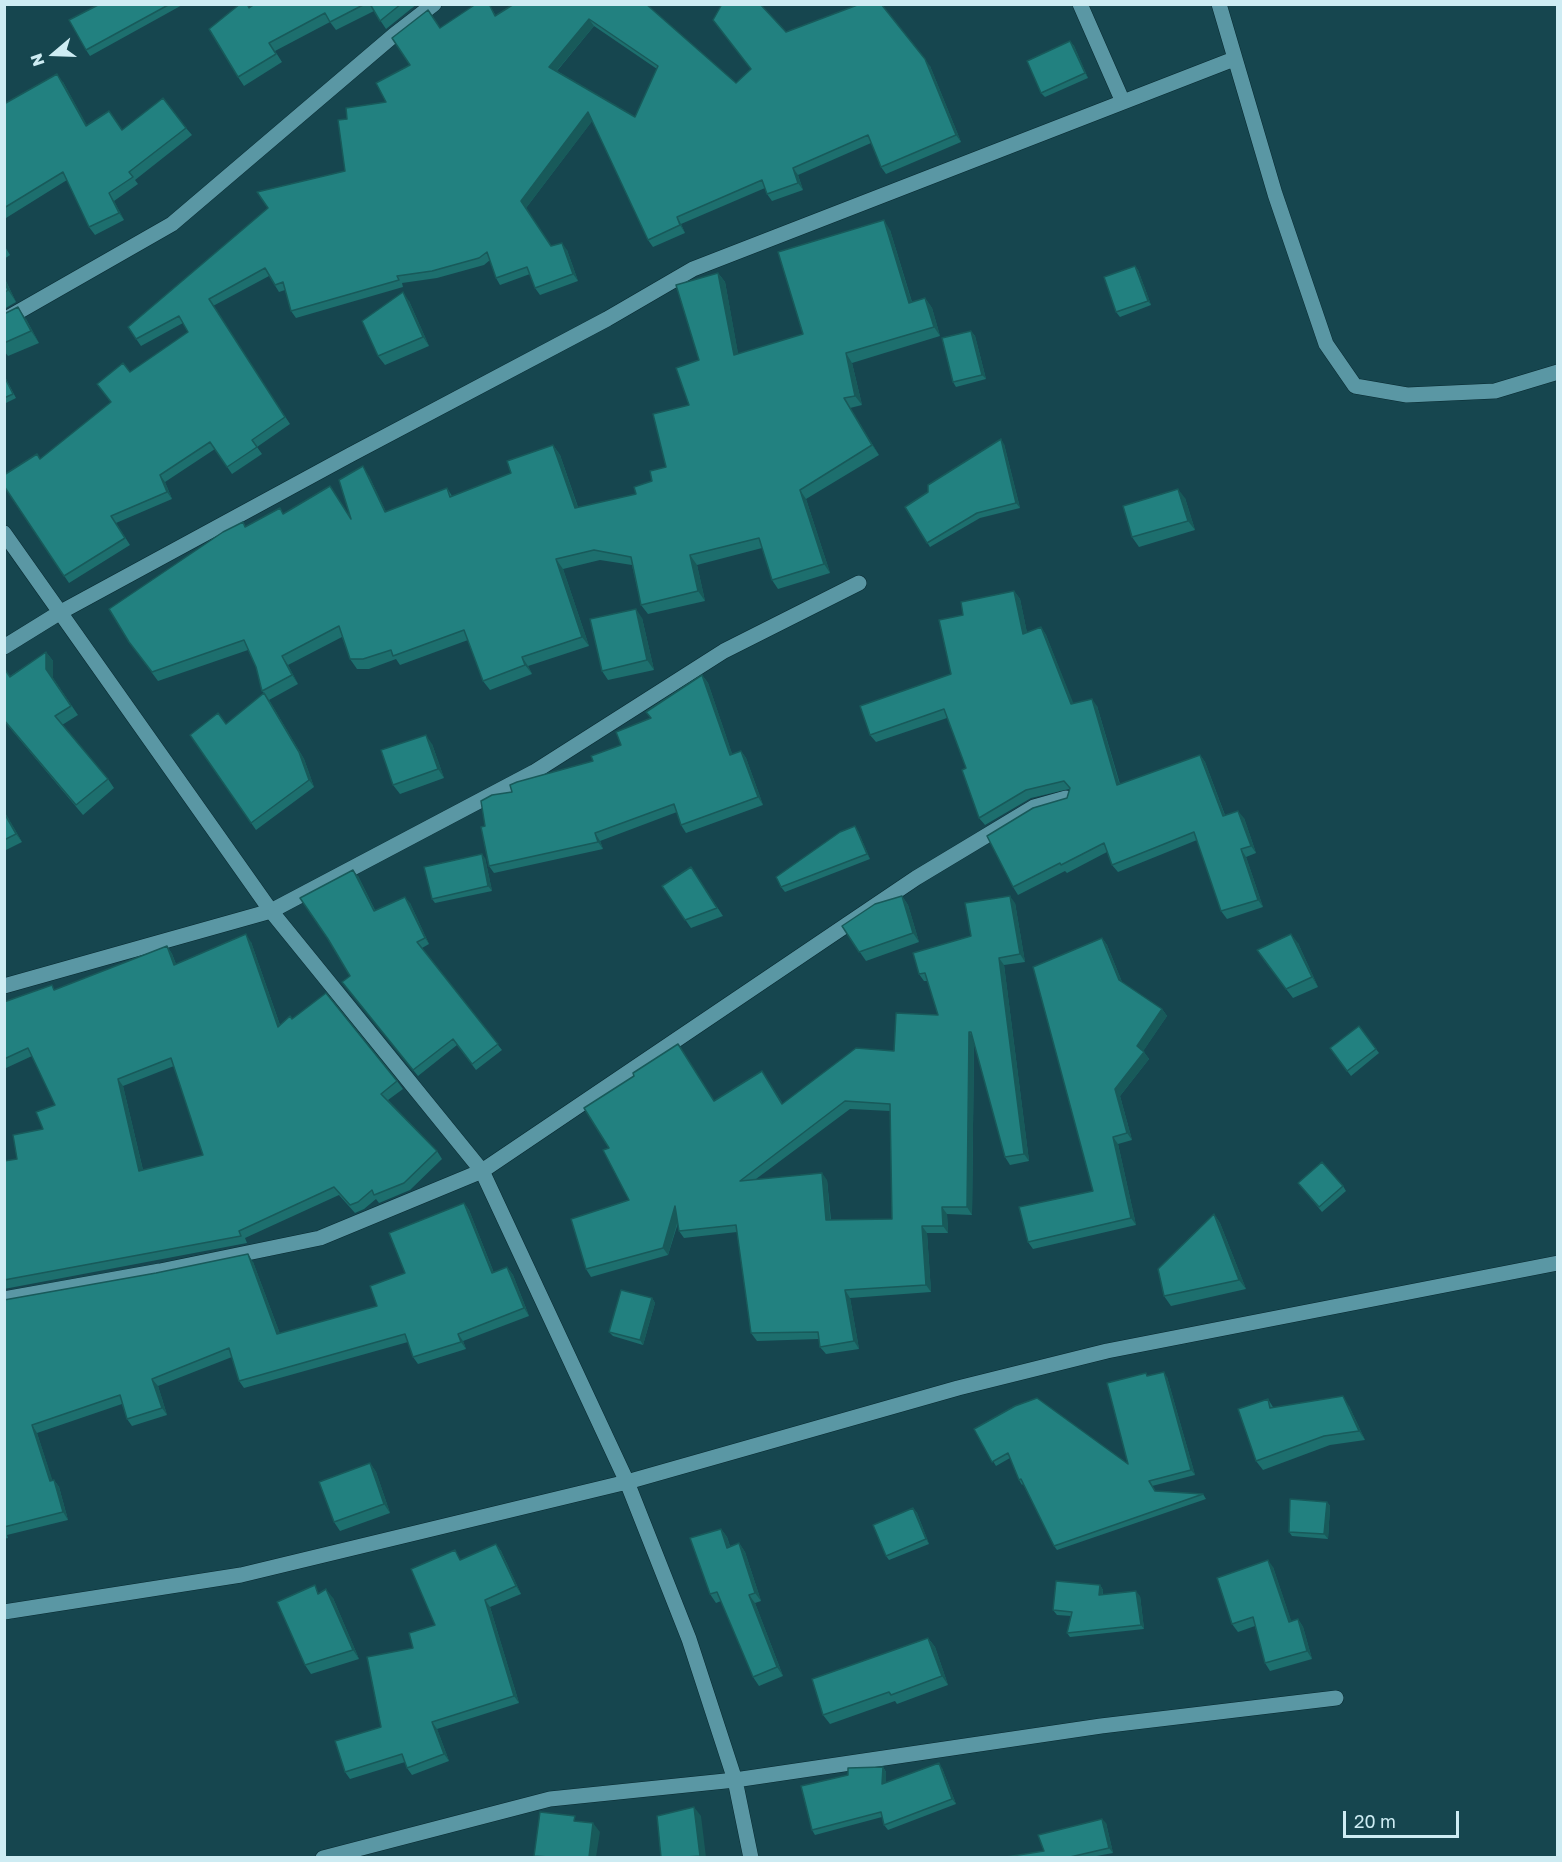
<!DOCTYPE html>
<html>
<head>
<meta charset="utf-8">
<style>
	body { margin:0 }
	#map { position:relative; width:1562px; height:1862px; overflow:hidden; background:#16464f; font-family:"Golos Text",sans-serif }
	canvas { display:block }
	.frame { position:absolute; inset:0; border:6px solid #ceecf3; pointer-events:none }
	.north { position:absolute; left:24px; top:24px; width:60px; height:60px; -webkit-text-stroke:4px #16464f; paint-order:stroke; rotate:251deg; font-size:16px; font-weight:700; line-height:24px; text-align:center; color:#ceecf3 }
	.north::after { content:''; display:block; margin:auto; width:21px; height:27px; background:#ceecf3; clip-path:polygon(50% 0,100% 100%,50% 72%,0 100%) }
	.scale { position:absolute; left:1343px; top:1811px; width:116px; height:27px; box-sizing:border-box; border:3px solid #ceecf3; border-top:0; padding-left:8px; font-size:18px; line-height:21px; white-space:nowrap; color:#ceecf3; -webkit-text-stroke:4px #16464f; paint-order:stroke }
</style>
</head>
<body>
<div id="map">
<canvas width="1562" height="1862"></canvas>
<div class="frame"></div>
<div class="north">N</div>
<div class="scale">20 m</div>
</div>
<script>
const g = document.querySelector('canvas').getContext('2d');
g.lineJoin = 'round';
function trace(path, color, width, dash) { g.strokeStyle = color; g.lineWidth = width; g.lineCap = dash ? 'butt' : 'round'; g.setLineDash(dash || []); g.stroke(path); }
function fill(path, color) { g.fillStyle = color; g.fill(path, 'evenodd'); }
const street = new Path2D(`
	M1080 4 1123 102
	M1219 4 1275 194 1326 344 1355 386 1407 395 1495 391 1558 372
	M4 320 172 224 394 35 434 4
	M4 533 271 911 482 1171 627 1482 689 1639 735 1780 751 1858
	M4 647 59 613 350 455 607 319 693 269 1234 59
	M4 986 271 911 534 772 724 651 859 583
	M4 1299 160 1271 320 1238 482 1171 916 878 1034 807 1066 798
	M4 1612 241 1575 627 1482 958 1388 1107 1351 1558 1263
	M323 1858 550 1799 735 1780 1101 1726 1336 1698`);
const wall = new Path2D(`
	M100 4H184L90 56 86 50Z
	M247 4 249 8 255 4H417L386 29 374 11 336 30 330 22 275 51 282 62 244 86 238 77Z
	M476 4H489L496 16 646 4 736 83 751 69 713 20 786 32 930 66 961 142 886 174 881 167 871 143 798 175 803 190 772 201 767 194 765 188 681 224 685 233 653 247 648 240 592 121 526 208 551 246 567 250 578 281 540 295 535 288 530 274 500 285 496 278 490 260 484 265 437 278 402 283 403 287 296 318 291 311 285 290 279 292 269 276 213 306 290 424 257 447 262 454 232 474 215 449 165 482 172 499 116 523 130 545 69 583 4 486 40 459 111 402 97 384 130 372 188 332 183 323 141 346 128 327 345 171 347 119 386 102 410 65 440 28ZM594 26 657 69 635 117 557 71Z
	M1070 41 1074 46 1088 78 1045 97 1041 93Z
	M63 82 87 126 122 130 186 128 192 135 135 180 138 184 114 201 124 220 95 235 89 227 67 180 6 218 4 216V104Z
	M890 230 912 302 925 298 932 308 940 336 852 363 862 405 850 408 879 455 806 499 830 573 778 589 772 580 762 548 697 565 705 601 648 614 641 605 632 565 600 560 563 569 589 646 528 666 532 674 490 690 483 681 468 640 400 665 396 659 369 669H357L350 659 342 637 288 665 298 684 269 700 304 759 314 787 256 830 190 735 226 724 264 693 262 691 256 667 248 650 158 681 129 642 243 522 246 527 284 514 350 517 369 476 386 512 447 488 452 496 511 473 553 445 560 455 578 507 636 494 652 481 666 467 689 405 718 273 725 282 738 354 803 334Z
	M4 245 10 255 4 259Z
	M1135 266 1138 270 1151 305 1120 317 1116 312Z
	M4 277 16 302 4 309Z
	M409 301 429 346 385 365 378 356Z
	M4 314 26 319 39 343 8 356 4 351Z
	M971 331 975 336 986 379 956 387 953 382Z
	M4 375 16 398 4 404Z
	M1004 444 1020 508 980 518 930 547 905 507Z
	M1185 498 1195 530 1139 547 1132 537Z
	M1014 591 1020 599 1027 633 1041 627 1046 635 1073 704 1097 706 1120 784 1200 755 1205 762 1225 815 1244 818 1256 853 1246 857 1263 907 1227 919 1221 911 1197 840 1118 872 1112 865 1107 852 1067 873 1065 871 1018 895 1013 887 1067 798 1070 790 1069 789 1031 798 985 825 979 818 966 768 947 718 876 742 870 735 951 674 963 615Z
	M642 618 654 670 608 680 602 671Z
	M46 652 53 661V678L78 715 62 725 108 779 114 788 83 815 4 721V668L10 676Z
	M702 675 708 683 732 754 741 751 746 758 763 805 686 833 681 825 677 812 600 841 603 849 494 873 489 866 485 826 512 792 593 761 621 745Z
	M432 744 444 778 400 794 393 785Z
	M4 811 22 842 4 851Z
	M855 826 858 831 870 859 785 892 781 887Z
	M485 858 492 891 435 903 432 899Z
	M691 867 723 916 691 928 662 886Z
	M358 876 375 910 410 903 429 944 422 948 502 1050 476 1070 457 1045 418 1076 342 982 350 976 328 939Z
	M902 896 908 905 919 942 866 961 842 926Z
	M1015 903 1025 962 1004 965 1029 1161 1010 1165 1005 1157 974 1042 972 1215 947 1214 948 1233H927L931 1292 850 1298 859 1349 826 1354 820 1347 819 1339 757 1341 751 1333 737 1232 684 1238 679 1231 678 1223 668 1255 591 1277 586 1269 629 1200 714 1101 767 1079 783 1104 894 1051 938 1015 928 981H924L919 974ZM850 1109 890 1111 892 1219 831 1220 827 1180 756 1179Z
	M1102 938 1107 945 1122 982 1162 1009 1167 1016 1143 1051 1149 1059 1120 1096 1132 1140 1118 1144 1136 1225 1033 1249 1028 1242 1093 1191Z
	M251 942 280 1025 292 1019 397 1081 403 1089 388 1100 437 1151 442 1159 410 1190 379 1203 376 1199 364 1209 355 1213 339 1195 245 1238 247 1243 4 1289V1161L17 1159 43 1129 55 1105 32 1056 4 1069V1002L55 990 167 946 172 954 176 964ZM174 1066 203 1155 143 1170 123 1086Z
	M1298 943 1318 987 1293 998 1263 959Z
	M1359 1026 1379 1053 1351 1076 1330 1048Z
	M1298 1183 1343 1186 1346 1191 1322 1212Z
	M464 1203 469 1210 494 1273 507 1267 513 1275 529 1316 463 1341 466 1349 418 1364 413 1357 408 1342 244 1388 239 1381 232 1357 158 1386 167 1415 132 1426 127 1419 122 1404 37 1433 52 1480H54L59 1487 68 1520 7 1535 8 1538 4 1539V1300L253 1262 280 1334 377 1306 405 1273Z
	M1214 1214 1220 1223 1246 1289 1171 1306 1164 1296Z
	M652 1298 655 1303 643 1345 613 1336 609 1332Z
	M1149 1376 1167 1377 1195 1475 1152 1486 1155 1491 1203 1494 1206 1499 1057 1550 1054 1546 1023 1484 1022 1485 1019 1480 1010 1458 996 1466 974 1429 1128 1464Z
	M1268 1399 1273 1407 1349 1406 1365 1440 1330 1445 1263 1470 1256 1461Z
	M370 1463 376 1472 390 1513 340 1531 334 1522Z
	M1327 1502 1330 1506 1328 1539 1292 1536 1289 1532Z
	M913 1508 917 1513 929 1544 889 1560 886 1556Z
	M721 1529 727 1537 730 1546 739 1543 745 1552 761 1601 755 1603 783 1676 759 1686 753 1677 721 1601 716 1603 710 1594Z
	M496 1544 501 1551 521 1594 490 1607 519 1703 437 1729 449 1761 412 1775 407 1768 405 1762 350 1779 345 1772 381 1727 413 1648 435 1625 461 1558V1560Z
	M1273 1567 1291 1621 1298 1619 1303 1627 1312 1659 1270 1671 1265 1663 1255 1626 1238 1632 1232 1624Z
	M1100 1585 1103 1590V1594L1140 1596 1144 1629 1070 1637 1067 1633 1071 1616 1057 1615 1053 1610Z
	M320 1593 333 1598 359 1659 311 1674 305 1665Z
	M928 1638 935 1647 948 1685 897 1704 895 1701 830 1724 823 1715Z
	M883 1767 886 1772V1783L942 1768 956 1804 888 1830 884 1825 882 1817 815 1835 812 1830Z
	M1106 1823 1113 1853 1091 1857H1006L1044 1851Z`);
const shadedWall = new Path2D(`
	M589 19 594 26 554 74 549 67Z
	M1070 41 1074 46 1088 78 1085 73Z
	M925 59 930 66 961 142 956 135Z
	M57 74 63 82 92 134 86 126Z
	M588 112 593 120 526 208 521 201Z
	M793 168 798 175 803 190 798 183Z
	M109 193 114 201 124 220 119 213Z
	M677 217 681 224 685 233 680 225Z
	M884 220 890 230 915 313 909 303Z
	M562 243 567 250 578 281 573 274Z
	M1135 266 1138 270 1151 305 1148 301Z
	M718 273 725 282 740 364 734 355Z
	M4 277 16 302 8 290 4 282Z
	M403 292 409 301 429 346 423 337Z
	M925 298 932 308 940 336 934 327Z
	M18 307 26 319 39 343 31 331Z
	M971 331 975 336 986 379 982 375Z
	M846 353 852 363 862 405 855 396Z
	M844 398 850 408 879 455 872 445Z
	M1001 439 1004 444 1020 508 1016 503Z
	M553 445 560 455 581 517 575 508Z
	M363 466 369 476 391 522 385 512Z
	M160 475 165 482 172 499 167 492Z
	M1178 489 1185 498 1195 530 1188 521Z
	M800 490 806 499 830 573 824 564Z
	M690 555 697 565 705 601 698 591Z
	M556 559 563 569 589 646 582 637Z
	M1014 591 1020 599 1029 642 1023 634Z
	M636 609 642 618 654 670 647 660Z
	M1041 627 1046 635 1077 712 1071 704Z
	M46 652 53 661V678L78 715 46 669Z
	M282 656 288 665 298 684 292 675Z
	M522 657 528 666 532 674 525 665Z
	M702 675 708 683 735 762 730 755Z
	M264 693 304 759 314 787 309 780Z
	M1092 699 1097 706 1122 793 1117 785Z
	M426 735 432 744 444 778 438 769Z
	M741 751 746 758 763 805 758 797Z
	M1200 755 1205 762 1228 824 1223 816Z
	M4 811 22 842 16 834 4 813Z
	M1238 811 1244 818 1256 853 1251 846Z
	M855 826 858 831 870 859 867 854Z
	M595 833 600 841 603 849 598 842Z
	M1241 849 1246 857 1263 907 1258 900Z
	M482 854 485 858 492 891 488 886Z
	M353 870 358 876 378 917 374 911Z
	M902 896 908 905 919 942 913 933Z
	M1010 896 1015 903 1025 962 1020 954Z
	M405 897 410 903 429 944 425 938Z
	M246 934 251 942 283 1034 278 1027Z
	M1291 934 1298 943 1318 987 1312 977Z
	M1102 938 1107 945 1124 987 1119 980Z
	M167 946 172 954 179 972 174 965Z
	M999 958 1004 965 1029 1161 1024 1154Z
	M1162 1009 1167 1016 1142 1053 1137 1046Z
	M969 1032 974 1039 972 1215 967 1207Z
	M1144 1052 1149 1059 1120 1096 1132 1140 1127 1133 1115 1089Z
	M118 1079 123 1086 145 1179 139 1171Z
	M1113 1137 1118 1144 1136 1225 1131 1218Z
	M822 1173 827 1180 831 1227 826 1220Z
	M464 1203 469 1210 497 1281 492 1273Z
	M675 1206 680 1213 668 1255 663 1248Z
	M942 1207 947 1214 948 1233 943 1226Z
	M1214 1214 1220 1223 1246 1289 1239 1280Z
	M922 1226 927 1233 931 1292 926 1285Z
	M248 1254 253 1262 283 1342 277 1334Z
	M507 1267 513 1275 529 1316 524 1308Z
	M845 1290 850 1298 859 1349 854 1341Z
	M652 1298 655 1303 643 1345 640 1340Z
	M458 1334 463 1341 466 1349 461 1342Z
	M1164 1372 1167 1377 1195 1475 1191 1470Z
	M152 1379 158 1386 167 1415 162 1408Z
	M1343 1396 1349 1406 1365 1440 1359 1431Z
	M32 1425 37 1433 55 1488 50 1481Z
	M370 1463 376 1472 390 1513 384 1504Z
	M54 1480 59 1487 68 1520 63 1512Z
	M1327 1502 1330 1506 1328 1539 1324 1534Z
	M913 1508 917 1513 929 1544 926 1539Z
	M721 1529 727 1537 733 1556 727 1548Z
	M739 1543 745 1552 761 1601 755 1593Z
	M496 1544 501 1551 521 1594 516 1586Z
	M1268 1560 1273 1567 1294 1629 1289 1622Z
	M1100 1585 1103 1590 1102 1600 1099 1595Z
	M326 1589 333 1598 359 1659 353 1650Z
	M1136 1591 1140 1596 1144 1629 1141 1625Z
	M749 1595 755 1603 783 1676 777 1667Z
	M485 1600 490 1607 519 1703 514 1696Z
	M1298 1619 1303 1627 1312 1659 1307 1651Z
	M928 1638 935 1647 948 1685 942 1676Z
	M432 1722 437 1729 449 1761 444 1754Z
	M939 1763 942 1768 956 1804 952 1799Z
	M883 1767 886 1772V1788L882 1784Z
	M694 1807 701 1816 706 1857H701L700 1856Z
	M1102 1819 1106 1823 1113 1853 1109 1848Z
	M593 1823 600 1832 596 1857H589Z`);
const building = new Path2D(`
	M100 4H170L86 50 69 20Z
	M240 4H247L249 8 255 4H365L330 22 325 13 269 43 276 54 238 77 209 29Z
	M370 4H401L380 21Z
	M476 4H489L495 16 514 4H646L736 83 751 69 713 20 722 4H760L786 32 860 4H881L925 59 956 135 881 167 868 135 793 168 798 183 767 194 762 180 677 217 680 225 648 240 588 112 521 201 551 246 562 243 573 274 535 288 527 267 496 278 487 252 479 258 432 271 397 276 399 280 291 311 283 282 275 285 265 268 209 299 285 417 252 440 257 447 227 467 210 442 160 475 167 492 111 516 125 538 64 576 4 486V475L37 454 40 459 111 402 97 384 123 363 130 372 188 332 179 316 136 339 128 327 268 208 257 192 345 171 338 120 347 119 346 108 386 102 376 83 410 65 392 38 428 10 440 28ZM589 19 658 66 635 117 549 67Z
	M1070 41 1085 73 1041 93 1027 61Z
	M57 74 86 126 109 111 122 130 163 98 186 128 129 172 133 177 109 193 119 213 89 227 63 172 4 208V104Z
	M884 220 909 303 925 298 934 327 846 353 855 396 844 398 872 445 800 490 824 564 772 580 759 538 690 555 698 591 641 605 631 557 594 550 556 559 582 637 522 657 525 665 483 681 464 630 393 656 391 650 363 659H350L339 626 282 656 292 675 262 691 256 667 244 640 152 672 129 642 109 609 223 532 243 522 245 527 280 508 283 514 330 486 351 519 339 480 363 466 385 512 447 488 450 497 511 473 507 461 553 445 575 508 636 494 634 487 652 481 650 471 666 467 653 414 689 405 676 368 699 360 676 285 718 273 734 355 803 334 778 252Z
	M1135 266 1148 301 1116 312 1104 277Z
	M4 282 8 290 4 293Z
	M403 292 423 337 378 356 362 321Z
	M18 307 31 331 4 343V314Z
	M971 331 982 375 953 382 942 338Z
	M4 376 13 394 4 398Z
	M1001 439 1016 503 977 513 927 543 905 507 928 492V485Z
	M1178 489 1188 521 1132 537 1123 506Z
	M1014 591 1023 634 1041 627 1071 704 1092 699 1117 785 1200 755 1223 816 1238 811 1251 846 1241 849 1258 900 1221 911 1194 832 1112 865 1104 843 1061 865 1060 863 1013 887 987 836 1033 808 1067 798 1070 788 1064 781 1026 790 979 818 962 770 966 768 944 709 870 735 860 706 951 674 939 620 963 615 961 602Z
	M636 609 647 660 602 671 590 619Z
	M46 652V669L71 706 55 716 108 779 76 805 4 720V668L10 677Z
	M702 675 730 755 741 751 758 797 681 825 674 804 595 833 598 842 489 866 481 827 485 826 481 801 492 795 512 792 510 785 517 782 593 761 591 756 621 745 616 732 651 718 646 712Z
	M264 693 299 752 309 780 251 823 190 735 218 713 226 724Z
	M426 735 438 769 393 785 381 750Z
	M4 813 16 834 4 840Z
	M855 826 867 854 781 887 776 877 840 832Z
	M482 854 488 886 432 899 424 867Z
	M691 867 717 908 685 920 662 886Z
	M353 870 374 911 405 897 425 938 417 942 498 1044 472 1064 453 1039 413 1070 342 982 350 976 328 939 300 898Z
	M902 896 913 933 859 952 842 926 875 904Z
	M1010 896 1020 954 999 958 1024 1154 1005 1157 971 1032H969L967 1207H942L943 1226H922L926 1285 845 1290 854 1341 820 1347 818 1332 751 1333 736 1225 679 1231 675 1206 663 1248 586 1269 571 1219 629 1200 603 1150 609 1148 584 1108 634 1076 633 1073 678 1044 714 1101 762 1071 782 1104 856 1048 894 1051 896 1013 938 1015 925 973 919 974 913 953 971 936 965 903ZM845 1101 890 1104 892 1219 826 1220 822 1173 740 1181Z
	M246 934 278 1027 290 1016 292 1019 326 993 397 1081 381 1094 437 1151 404 1183 374 1195 372 1190 358 1202 350 1205 334 1187 239 1231 241 1236 4 1280V1161L17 1159 13 1135 43 1129 36 1112 55 1105 28 1048 4 1059V1002L52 985 54 990 167 946 174 965ZM171 1058 203 1155 139 1171 118 1079Z
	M1291 934 1312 977 1286 989 1257 950Z
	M1102 938 1119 980 1162 1009 1137 1046 1144 1052 1115 1089 1127 1133 1113 1137 1131 1218 1028 1242 1019 1207 1093 1191 1033 967Z
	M1359 1026 1376 1049 1347 1071 1330 1048Z
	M1322 1162 1343 1186 1319 1207 1298 1183Z
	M464 1203 492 1273 507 1267 524 1308 458 1334 461 1342 413 1357 405 1334 239 1381 229 1348 152 1379 162 1408 127 1419 120 1395 32 1425 50 1481 54 1480 63 1512 4 1527V1300L156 1273 248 1254 277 1334 377 1306 370 1286 405 1273 389 1233Z
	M1214 1214 1239 1280 1164 1296 1158 1269Z
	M621 1290 652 1298 640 1340 609 1332Z
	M1164 1372 1191 1470 1149 1481 1155 1491 1203 1494 1054 1546 1021 1479 1019 1480 1008 1453 992 1462 974 1429 1015 1406 1037 1398 1128 1464 1107 1383 1146 1373 1147 1376Z
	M1343 1396 1359 1431 1324 1436 1256 1461 1238 1409 1268 1399 1270 1408Z
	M370 1463 384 1504 334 1522 319 1482Z
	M1290 1499 1327 1502 1324 1534 1289 1532Z
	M913 1508 926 1539 886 1556 873 1525Z
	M721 1529 727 1548 739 1543 755 1593 749 1595 777 1667 753 1677 717 1592 710 1594 690 1538Z
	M496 1544 516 1586 485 1600 514 1696 432 1722 444 1754 407 1768 402 1754 345 1772 335 1741 381 1727 367 1657 413 1648 409 1633 435 1625 411 1569 455 1550 460 1560Z
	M1268 1560 1289 1622 1298 1619 1307 1651 1265 1663 1253 1617 1232 1624 1217 1578Z
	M1056 1581 1100 1585 1099 1595 1136 1591 1141 1625 1067 1633 1072 1612 1053 1610Z
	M315 1585 318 1594 326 1589 353 1650 305 1665 277 1602Z
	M928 1638 942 1676 891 1695 889 1692 823 1715 812 1679Z
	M939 1763 952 1799 884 1825 881 1812 812 1830 801 1786 848 1775V1768L883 1767 882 1784Z
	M694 1807 700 1856 686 1857H661L657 1816Z
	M540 1812 575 1816 574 1821 593 1823 589 1857H549L534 1856Z
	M1102 1819 1109 1848 1070 1857H1006L1044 1851 1038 1835Z`);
trace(street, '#082a31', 16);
trace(street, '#5a97a4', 15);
fill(wall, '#1d6f6e');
fill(shadedWall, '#185a5a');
fill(building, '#228180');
trace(building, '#185a5a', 1.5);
</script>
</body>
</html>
